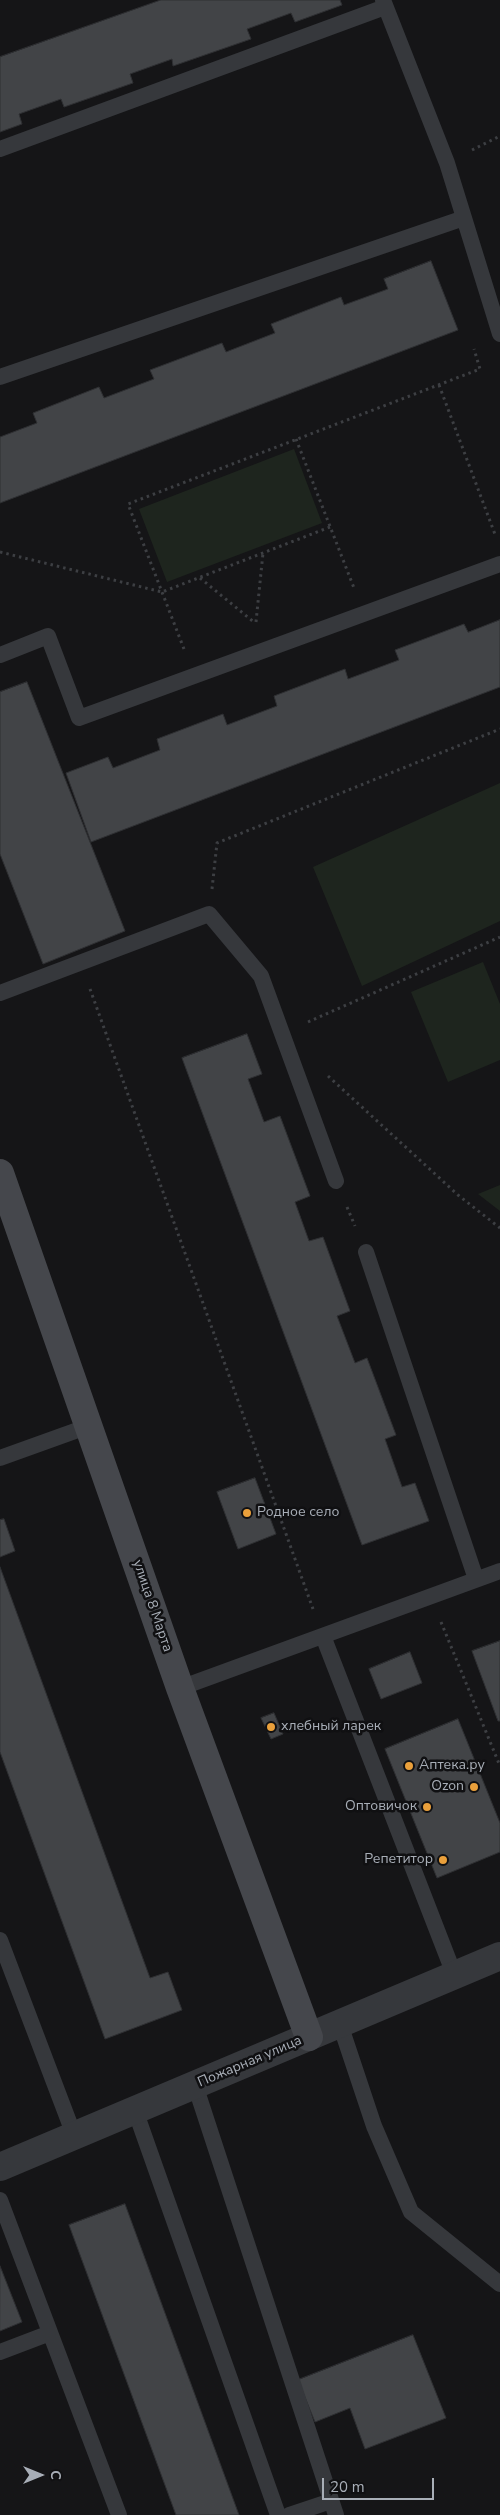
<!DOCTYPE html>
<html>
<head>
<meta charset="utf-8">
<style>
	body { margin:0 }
	#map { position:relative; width:500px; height:2515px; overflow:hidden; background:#151517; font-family:"Nunito Sans",sans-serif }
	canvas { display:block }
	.north { position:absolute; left:15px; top:2450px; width:50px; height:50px; -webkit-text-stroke:4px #101012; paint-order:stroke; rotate:90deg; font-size:14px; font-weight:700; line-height:20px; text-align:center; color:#a8aeb7 }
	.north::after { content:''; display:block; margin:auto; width:18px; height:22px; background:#a8aeb7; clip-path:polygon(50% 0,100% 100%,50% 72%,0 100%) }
	.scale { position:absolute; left:322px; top:2478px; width:112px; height:22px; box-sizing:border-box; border:2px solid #a8aeb7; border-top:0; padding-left:6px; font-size:15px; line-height:18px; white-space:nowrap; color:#a8aeb7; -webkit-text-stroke:4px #101012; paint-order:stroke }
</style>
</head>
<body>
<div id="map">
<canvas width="500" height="2515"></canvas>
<div class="north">С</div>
<div class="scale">20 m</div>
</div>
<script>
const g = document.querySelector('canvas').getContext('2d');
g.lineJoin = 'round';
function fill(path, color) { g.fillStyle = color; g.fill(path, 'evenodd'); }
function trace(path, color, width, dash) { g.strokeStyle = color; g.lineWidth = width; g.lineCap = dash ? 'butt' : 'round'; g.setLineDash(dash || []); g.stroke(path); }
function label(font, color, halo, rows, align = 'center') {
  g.font = font + ' "Nunito Sans",sans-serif'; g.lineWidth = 5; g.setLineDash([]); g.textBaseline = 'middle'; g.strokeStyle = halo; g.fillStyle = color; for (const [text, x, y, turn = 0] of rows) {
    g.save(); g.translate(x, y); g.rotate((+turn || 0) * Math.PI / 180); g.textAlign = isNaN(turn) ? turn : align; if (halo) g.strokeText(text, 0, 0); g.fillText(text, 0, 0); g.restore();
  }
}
const green = new Path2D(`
	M294 449 322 523 167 582 139 509Z
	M500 783V921L362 986 313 867Z
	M483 962 500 1004V1060L448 1082 411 992Z
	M500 1185V1211L478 1194Z`);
const building = new Path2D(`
	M161 0H340L342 5 295 22 291 13 247 29 251 39 173 66 172 59 130 74 133 83 64 107 61 99 19 114 22 124 0 132V57Z
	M431 261 458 330 0 503V437L37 423 33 413 99 387 104 398 154 379 150 370 222 343 226 352 275 333 271 324 341 297 344 305 388 289 384 279Z
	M500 620V687L91 842 66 773 108 757 113 768 160 750 157 739 223 714 227 725 277 706 274 696 345 669 348 679 399 660 395 650 464 624 468 632Z
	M27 682 125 931 43 964 0 854V692Z
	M247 1034 262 1074 248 1079 264 1122 280 1116 310 1196 295 1202 309 1241 323 1237 350 1311 337 1316 355 1363 367 1358 396 1435 385 1439 402 1487 415 1483 429 1521 362 1545 182 1058Z
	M255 1478 276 1534 238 1549 217 1492Z
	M4 1519 15 1551 0 1557V1520Z
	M0 1567 150 1978 168 1972 182 2010 105 2039 0 1752Z
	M500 1641V1721H498L472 1651Z
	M410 1652 422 1683 381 1699 369 1669Z
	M274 1713 283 1734 271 1739 261 1718Z
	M458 1719 500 1823V1852L437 1878 385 1749Z
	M125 2204 239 2515H176L69 2225Z
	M0 2266 22 2322 0 2331Z
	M413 2335 446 2418 365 2449 350 2408 315 2422 298 2380Z`);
const path = new Path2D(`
	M472 150 500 136
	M439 385 496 537
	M296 439 354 588
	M0 552 162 592 330 527
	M200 578 255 623
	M256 622 263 553
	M184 649 128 504 480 369 474 349
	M212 889 217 843 500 729
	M90 989 313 1609
	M308 1022 500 937
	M328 1076 458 1195 500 1228
	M347 1207 355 1226
	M441 1622 500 1766`);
const lane = new Path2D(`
	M383 0 447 163 500 334
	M0 149 385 7
	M0 377 464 218
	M0 655 48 636 79 718 500 564
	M0 993 209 914 261 976 336 1181
	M366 1252 476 1579
	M0 1458 89 1426
	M323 1636 454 1974
	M180 1688 500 1571
	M0 1940 74 2135
	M340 2024 374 2126 411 2212 500 2284
	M195 2085 336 2515
	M135 2110 278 2515
	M0 2200 119 2515
	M0 2352 50 2333
	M289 2515 331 2501`);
const street = new Path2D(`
	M0 2167 500 1956`);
const secondary = new Path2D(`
	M0 1173 180 1688 309 2037`);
const markers = [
	[247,1513,5,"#eaa03b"],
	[271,1727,5,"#eaa03b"],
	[409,1766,5,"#eaa03b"],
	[474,1787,5,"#eaa03b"],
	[427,1807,5,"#eaa03b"],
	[443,1860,5,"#eaa03b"]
];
const poiNames = [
	["Родное село",257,1513],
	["хлебный ларек",281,1727],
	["Аптека.ру",419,1766],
	["Ozon",464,1787,"right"],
	["Оптовичок",417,1807,"right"],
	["Репетитор",433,1860,"right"]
];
const streetNames = [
	["улица 8 Марта",152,1606,71],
	["Пожарная улица",250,2062,-23]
];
fill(green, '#1e251e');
fill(building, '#424447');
trace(building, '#2f3033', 1);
trace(path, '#3d3f43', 3, [2.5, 4]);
trace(lane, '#36383c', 16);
trace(street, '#36383c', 28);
trace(secondary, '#45474c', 28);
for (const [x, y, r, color] of markers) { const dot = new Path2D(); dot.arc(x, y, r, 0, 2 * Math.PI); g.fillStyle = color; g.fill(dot); trace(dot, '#101012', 2); }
label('14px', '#a8aeb7', '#101012', poiNames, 'left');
label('14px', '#a8aeb7', '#101012', streetNames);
</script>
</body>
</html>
